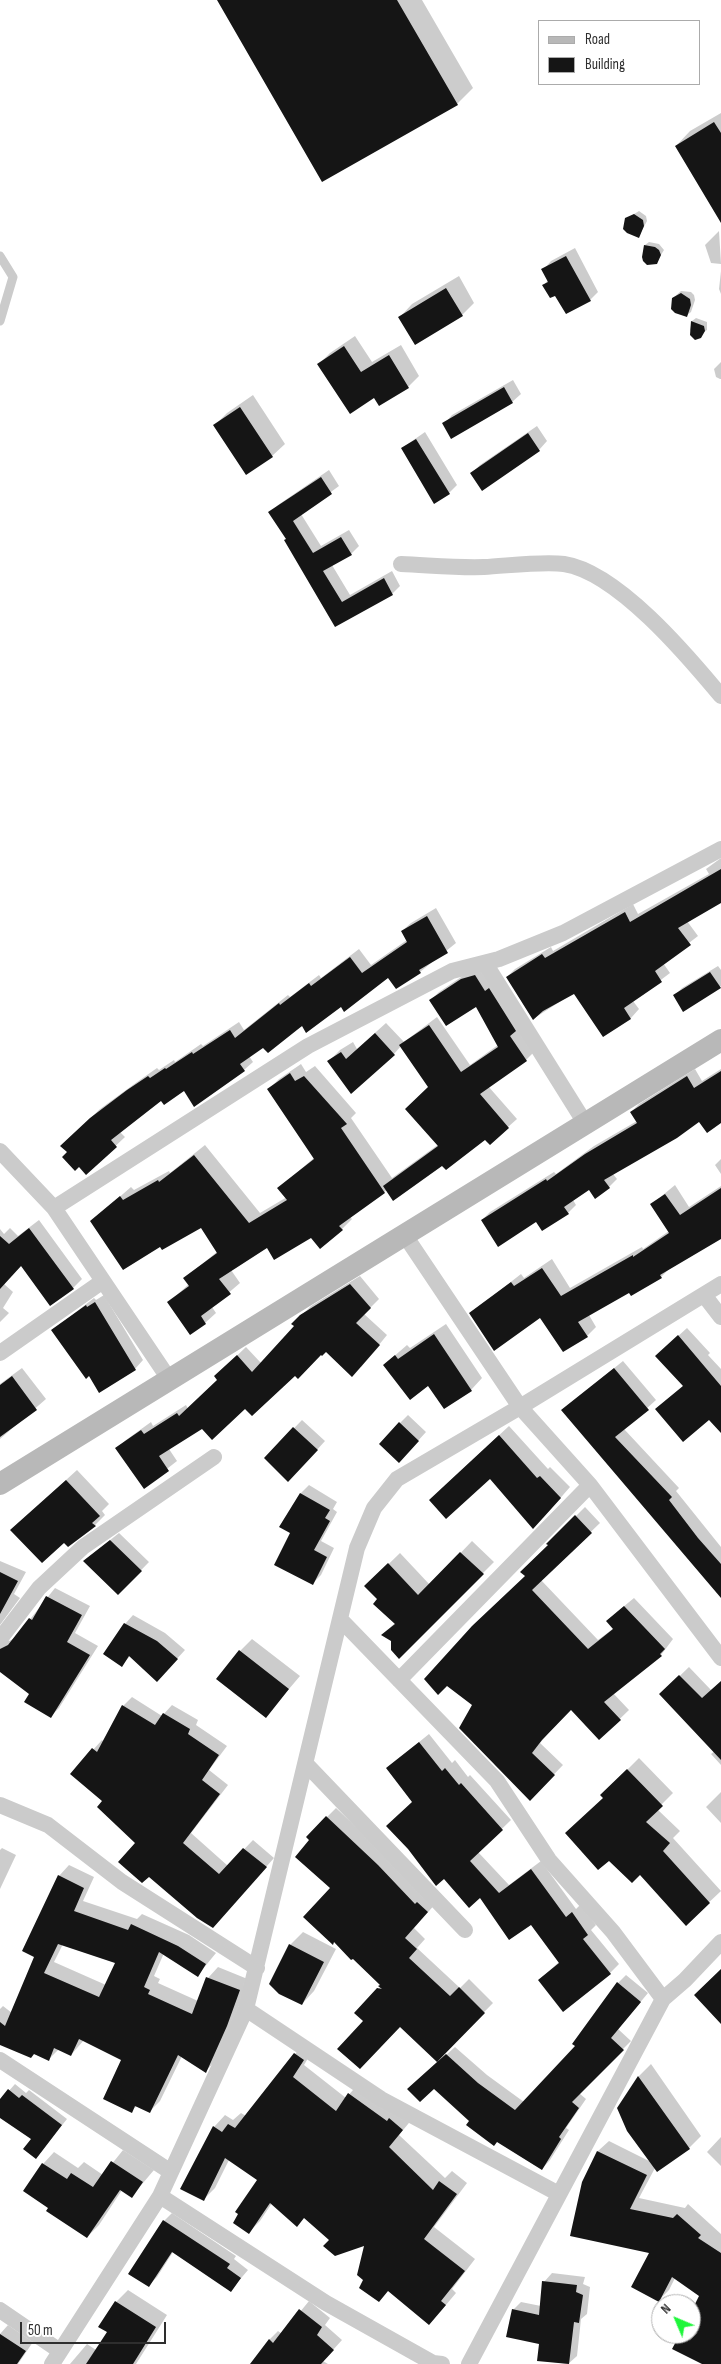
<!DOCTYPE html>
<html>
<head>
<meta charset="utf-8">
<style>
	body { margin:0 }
	#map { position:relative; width:721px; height:2364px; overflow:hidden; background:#fff; font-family:"Sofia Sans Condensed",sans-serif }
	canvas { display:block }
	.legend { position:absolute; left:538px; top:20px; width:162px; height:65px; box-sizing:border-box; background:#fff; border:1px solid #ababab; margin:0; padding:6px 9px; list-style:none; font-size:15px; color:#2e2e2e }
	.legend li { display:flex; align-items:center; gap:10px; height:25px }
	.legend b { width:25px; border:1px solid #ababab }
	.north { position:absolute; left:651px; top:2294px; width:50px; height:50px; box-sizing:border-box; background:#fff; border:1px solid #ababab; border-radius:50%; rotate:315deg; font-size:14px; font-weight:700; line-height:20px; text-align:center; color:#2e2e2e }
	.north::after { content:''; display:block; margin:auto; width:18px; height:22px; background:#1ef63a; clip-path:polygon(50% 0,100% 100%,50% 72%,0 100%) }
	.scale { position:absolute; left:20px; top:2322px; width:146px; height:22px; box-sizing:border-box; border:2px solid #2e2e2e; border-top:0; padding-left:6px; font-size:15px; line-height:18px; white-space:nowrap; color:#2e2e2e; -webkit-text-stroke:4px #fff; paint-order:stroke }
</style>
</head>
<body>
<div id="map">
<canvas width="721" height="2364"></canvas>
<ul class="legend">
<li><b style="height:6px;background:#b8b8b8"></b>Road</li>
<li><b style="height:14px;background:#151515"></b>Building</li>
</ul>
<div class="north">N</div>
<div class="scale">50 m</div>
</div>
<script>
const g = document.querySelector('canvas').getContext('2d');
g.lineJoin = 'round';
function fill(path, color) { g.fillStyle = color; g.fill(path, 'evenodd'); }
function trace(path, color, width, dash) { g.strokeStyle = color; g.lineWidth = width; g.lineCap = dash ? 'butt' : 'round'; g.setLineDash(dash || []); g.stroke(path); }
const shadow = new Path2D(`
	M218 0H422L473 88 457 104Z
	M721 113V220L676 146 690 131Z
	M639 211 646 216 647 221 639 236 626 219Z
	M719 231 721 264 711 263 705 245Z
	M649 242 659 244 664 250 656 263 645 245Z
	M575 248 598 292 590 300 556 294 544 285 548 280 543 270 551 261Z
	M721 271V294L719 289Z
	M459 276 474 303 462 315 400 317 412 304Z
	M681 291 691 292 694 295 695 300 691 312 687 315 673 298Z
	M696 318 707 322V330L695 338 690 330 692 321Z
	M355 336 372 362 401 345 419 376 408 387 374 396 319 364 330 353Z
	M721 362V379H720L716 377 714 369Z
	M513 380 521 394 512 402 452 437 444 424 452 415Z
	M253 395 285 444 272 456 215 425 227 413Z
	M537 426 547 441 539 450 472 473 480 465Z
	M425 432 457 485 449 493 402 448Z
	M329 470 339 486 301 514 321 546 349 530 359 546 351 554 332 565 350 595 392 571 400 586 392 594 336 625 287 539 270 513 278 505Z
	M721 858V902L687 921 698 936 663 963 670 973 633 1001 639 1009 631 1018 603 1036 575 992 533 1019 507 977 515 969 551 947 553 951 633 904 638 914 709 874 706 869Z
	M436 908 456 943 420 972 388 977 341 1006 264 1046 249 1056 253 1062 244 1070 161 1099 120 1132 125 1137 86 1174 68 1152 71 1137 100 1109 137 1082 157 1068 159 1070 174 1060 175 1062 201 1044 203 1046 239 1022 244 1030 288 995 290 997 319 975 321 978 359 949 371 965 407 940 402 931 411 923Z
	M718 966 721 970V986L684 1010 674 996 682 988Z
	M484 968 534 1052 526 1060 488 1086 517 1119 490 1143 486 1138 443 1164 387 1190 350 1217 352 1219 342 1229 268 1246 231 1270 240 1283 212 1307 216 1313 205 1323 169 1302 189 1284 185 1278 218 1251 202 1226 161 1245 92 1221 131 1187 134 1190 169 1171 170 1173 205 1145 260 1213 287 1197 279 1188 315 1157 269 1089 279 1079 301 1064 306 1072 315 1066 356 1113 351 1118 392 1178 439 1144 429 1087 401 1046 394 1054 329 1061 340 1050 353 1042 357 1049 386 1023 404 1042 437 1017 470 1065 498 1045 476 1005 431 1000 439 992 470 971Z
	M695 1069 702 1081 721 1069V1122L700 1121 613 1174 617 1179 609 1187 589 1188 573 1200 576 1205 568 1213 537 1220H482L490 1212 554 1172 556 1174 594 1146 637 1121 631 1112 639 1104Z
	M721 1159V1174L715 1165Z
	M675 1185 689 1207 721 1186V1236L670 1268 661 1277 630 1291 589 1315 596 1327 587 1336 540 1316 471 1313 521 1274 524 1278 552 1259 570 1288 642 1247 643 1249 669 1231 652 1204Z
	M39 1220 82 1279 73 1288 22 1265 4 1284 13 1292 3 1308 9 1313 0 1322V1229L4 1234 10 1228 18 1236Z
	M360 1276 379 1299 364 1314 387 1335 361 1367 326 1351 321 1353 295 1374 245 1407 202 1428 169 1449 177 1461 144 1487 117 1448 126 1440 151 1422 153 1426 186 1405 188 1409 219 1379 225 1367 246 1347 261 1363 295 1326 293 1324 311 1306Z
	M104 1295 143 1360 135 1369 89 1374 53 1330 94 1298 96 1300Z
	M446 1324 482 1378 471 1390 428 1385 384 1365 407 1345 410 1348Z
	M687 1328 710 1353 708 1355 721 1369V1432L709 1419 665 1401 684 1385 665 1348Z
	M623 1361 656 1400 624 1429 679 1488 676 1491 721 1547V1596L562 1410Z
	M22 1368 46 1399 0 1439V1384Z
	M408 1415 426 1432 407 1453 400 1423Z
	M302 1420 325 1441 297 1472 265 1458Z
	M509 1426 548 1469 550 1467 570 1487 543 1518 490 1477 440 1490Z
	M77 1470 109 1504 102 1511 105 1515 95 1525 68 1545 64 1541 11 1530Z
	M309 1485 337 1502 333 1509 337 1512 321 1541 334 1548 321 1575 313 1583 291 1533 281 1526 301 1493Z
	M585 1507 600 1523 541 1580 598 1640 614 1628 617 1612 634 1598 673 1639 661 1655 613 1693 629 1710 599 1739 571 1709 551 1730 540 1743 563 1765 530 1799 473 1705 526 1576 549 1545 548 1544Z
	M119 1533 149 1562 118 1594 84 1561Z
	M472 1541 494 1562 399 1657 393 1640 383 1634 395 1623 379 1599 366 1586 400 1553 430 1585Z
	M0 1561 26 1572 14 1594 20 1598 0 1625Z
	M55 1588 90 1606 75 1633 98 1646 59 1708 50 1717 30 1694 0 1670V1632L9 1641 15 1638Z
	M133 1615 165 1633 185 1650 165 1672 130 1656 121 1666 125 1624Z
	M252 1639 300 1676 266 1716 240 1651Z
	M689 1667 711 1690 721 1682V1765L711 1754 715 1751 661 1694Z
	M132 1697 162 1716 172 1705 198 1720 196 1725 227 1746 209 1770 228 1785 191 1833 228 1866 253 1840 274 1858 213 1927 137 1843 104 1801 72 1773 102 1740 104 1742 123 1706Z
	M429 1734 452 1763 455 1760 468 1777 470 1775 511 1820 478 1852 509 1885 541 1861 576 1909 581 1904 596 1925 591 1930 619 1964 610 1973 539 1980 559 1962 531 1923 509 1938 414 1802 387 1768Z
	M639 1758 673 1793 657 1809 680 1831 673 1838 721 1891 686 1924 602 1795Z
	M721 1792V1823L706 1807Z
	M336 1808 437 1902 414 1928 425 1939 417 1948 460 1988 469 1979 493 2003 437 2060 400 2025 365 2021 356 2013 382 1985 335 1941 333 1943 327 1817Z
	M2 1848 16 1855 0 1889V1850Z
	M69 1865 94 1877 83 1901 137 1919 142 1914 189 1935 216 1953 198 1975 164 1953 154 1976 160 1979 158 1983 198 2001 208 1978 218 1967 250 1980 216 2060 206 2071 182 2056 160 2101 150 2111 137 2106 131 2111 123 2059 84 2040 71 2055 59 2049 49 2059 0 2043V2009L3 2006 12 2013 36 1957 59 1876ZM63 1944 117 1963 106 1985 54 1962Z
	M303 1932 336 1949 314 1991 302 2004 270 1984 290 1945Z
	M626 1975 648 1993 618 2029 631 2041 579 2093 586 2099 566 2128 569 2130 550 2160 542 2169 471 2121 434 2087 417 2081 455 2047 487 2075 524 2102 576 2046 618 1983Z
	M306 2042 314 2048 304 2065 346 2098 360 2082 413 2118 399 2135 445 2178 452 2171 467 2183 434 2227 475 2259 452 2289 456 2293 440 2312 365 2279 366 2244 331 2240 305 2217 272 2203 260 2221 249 2232 258 2180 229 2160 215 2188 204 2199 182 2188 214 2127 225 2115 233 2120 241 2113 246 2116 295 2054Z
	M651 2064 701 2136 689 2148 655 2168 639 2198 685 2208 688 2204 721 2234V2364H703L681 2334H691V2315L701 2295 675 2278 669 2290 659 2300 651 2252 583 2183 598 2151 609 2141 651 2162 619 2108 639 2076Z
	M15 2084 26 2093 29 2090 67 2119 36 2158 32 2139 0 2115V2101Z
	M721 2137V2166L707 2152Z
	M123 2150 154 2170 132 2196 122 2190 99 2225 87 2237 50 2208 43 2164 54 2152 78 2168 84 2162 103 2175Z
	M172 2213 236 2256 234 2259 248 2270 231 2290 173 2252 157 2277 149 2285 164 2221Z
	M552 2273 585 2277 583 2284 590 2287 587 2314 581 2319 577 2356 568 2364 538 2360 540 2343 513 2310 521 2302 541 2306 544 2282Z
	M128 2290 167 2315 136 2364H70L87 2344 96 2350 108 2331 100 2326 116 2302Z
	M309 2301 330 2318 325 2325 342 2340 323 2361 328 2364H251L269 2340 278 2331 282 2334Z
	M8 2325 33 2342 18 2364H0V2334Z`);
const building = new Path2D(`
	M217 0H397L458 105 322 182Z
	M714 122 721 133V223L675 146Z
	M634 214 643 220 644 226 639 238 627 233 623 229 625 218Z
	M644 245 655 247 659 250 661 255 657 264 647 265 643 261 642 257Z
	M566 256 591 301 566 314 555 296 550 298 542 285 548 282 541 269Z
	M446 288 463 316 415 345 398 317Z
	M681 293 690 299 691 305 687 317 675 313 671 309 672 298Z
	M691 321 704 326 705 331 701 338 695 340 690 335Z
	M344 346 361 372 389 355 409 388 379 406 374 398 350 414 317 364Z
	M504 387 513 403 451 439 442 423Z
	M240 407 273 457 246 475 213 425Z
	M528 433 540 451 482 491 470 473Z
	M416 439 450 494 434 504 401 448Z
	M321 477 332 494 293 521 313 553 341 537 352 555 323 571 342 602 384 578 393 595 335 627 284 540 286 539 268 512Z
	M721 869V903L678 928 691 945 655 971 662 982 624 1008 631 1019 603 1037 574 994 543 1011 533 1020 506 977 542 954 545 958 625 912 630 922Z
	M427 916 448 953 419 970 421 973 396 989 388 978 344 1012 341 1007 306 1033 302 1026 268 1053 263 1048 240 1064 245 1071 194 1107 184 1091 164 1105 161 1101 111 1140 117 1147 86 1175 79 1167 75 1171 62 1157 67 1152 60 1146 90 1118 127 1090 148 1076 150 1078 165 1068 166 1069 192 1052 193 1054 230 1030 235 1038 279 1003 280 1005 309 983 311 986 350 957 362 973 407 942 401 931Z
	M710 972 721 988 683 1012 673 995Z
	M475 975 485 991 489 988 516 1031 510 1036 527 1061 480 1094 509 1128 490 1145 485 1140 446 1170 442 1166 393 1201 383 1186 438 1146 405 1109 428 1087 399 1045 429 1025 461 1072 498 1047 476 1007 446 1026 429 1000 461 979Z
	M375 1033 395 1055 351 1094 327 1061 341 1052 346 1059Z
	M721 1071V1123L707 1133 699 1122 677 1138 604 1180 610 1188 595 1199 589 1190 564 1207 569 1214 542 1231 536 1222 498 1247 481 1220 546 1179 547 1181 585 1154 637 1123 630 1112 687 1076 694 1088Z
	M290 1073 295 1081 304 1076 347 1124 341 1128 385 1193 339 1226 343 1230 320 1249 311 1238 274 1260 267 1248 219 1279 231 1294 201 1316 206 1324 190 1335 167 1302 189 1286 183 1278 217 1253 201 1228 162 1250 160 1247 123 1270 90 1221 120 1196 123 1200 158 1180 159 1182 194 1155 249 1223 287 1200 277 1188 314 1159 267 1089Z
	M721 1188V1239L660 1275 662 1278 631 1296 629 1293 578 1322 588 1337 563 1352 540 1318 494 1351 469 1313 511 1282 514 1286 542 1268 561 1296 633 1255V1257L669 1233 650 1204 665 1194 680 1215Z
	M29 1228 74 1289 50 1306 21 1266 0 1289V1236L9 1244Z
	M350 1284 371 1308 356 1323 380 1345 352 1377 326 1352 322 1356 321 1355 298 1379 295 1376 252 1416 245 1409 212 1440 202 1429 159 1456 169 1471 144 1489 115 1448 141 1430 144 1434 177 1413 179 1416 217 1380 214 1376 237 1355 252 1372 294 1326 291 1324 300 1315Z
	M95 1302 136 1370 99 1393 89 1376 86 1379 51 1330 86 1305 87 1307Z
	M434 1334 472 1391 444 1409 428 1386 410 1400 383 1365 395 1355 398 1359Z
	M678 1335 721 1386V1433L709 1420 683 1442 655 1409 683 1386 655 1356Z
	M614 1368 649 1410 615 1437 672 1497 669 1500 698 1538 721 1564V1598L561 1410Z
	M12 1376 37 1410 0 1437V1385Z
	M399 1422 419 1441 399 1463 379 1444Z
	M293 1427 318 1450 288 1482 264 1458Z
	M499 1435 537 1478 540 1476 561 1498 533 1529 490 1479 446 1519 429 1500Z
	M66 1480 100 1516 92 1523 96 1526 68 1547 64 1543 42 1563 10 1530Z
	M300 1493 330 1510 325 1518 330 1521 314 1550 327 1557 313 1585 274 1565 290 1533 279 1527Z
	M575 1515 592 1533 532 1590 588 1649 613 1629 606 1621 624 1606 665 1649 660 1654 662 1656 604 1702 621 1720 599 1740 571 1710 542 1740 532 1753 555 1775 530 1801 459 1728 472 1705 447 1686 438 1695 424 1679 472 1626 525 1576 520 1572 548 1545 546 1544Z
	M110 1540 142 1571 118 1595 83 1561Z
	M460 1552 484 1574 399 1659 391 1650V1641L381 1635 395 1624 373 1604 377 1599 364 1586 388 1563 418 1595Z
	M0 1572 18 1581 0 1614Z
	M46 1596 82 1615 67 1642 90 1655 51 1718 24 1702 29 1694 0 1672V1649L8 1645 29 1618 32 1620Z
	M124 1623 157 1641 178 1659 157 1682 129 1656 122 1667 103 1654Z
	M239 1650 289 1689 266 1718 216 1679Z
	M679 1675 702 1698 721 1681V1760L659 1694Z
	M122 1705 155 1725 163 1713 190 1729 188 1734 219 1755 202 1780 220 1794 183 1843 219 1874 243 1848 267 1867 213 1928 197 1918 149 1877 142 1883 118 1862 135 1843 97 1807 102 1801 70 1774 92 1748 97 1752Z
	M419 1742 442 1771 445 1768 459 1785 461 1783 503 1830 470 1861 499 1893 531 1869 566 1917 572 1912 588 1935 583 1939 611 1974 563 2012 538 1980 559 1963 531 1925 509 1940 480 1898 469 1908 444 1879 436 1886 408 1849 386 1826 412 1802 386 1768Z
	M627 1769 663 1806 646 1822 670 1843 663 1851 710 1903 686 1926 640 1875 632 1883 609 1861 598 1870 565 1833 603 1798 600 1795Z
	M326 1816 378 1865 415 1904 417 1902 428 1912 405 1938 417 1949 409 1958 450 1996 459 1987 485 2013 437 2062 400 2027 360 2069 337 2049 363 2021 354 2013 377 1988 382 1989 378 1986 380 1985 353 1959 351 1960 334 1942 333 1945 303 1917 330 1888 295 1857 309 1840 306 1837Z
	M58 1875 84 1888 74 1911 128 1930 131 1924 178 1946 206 1964 198 1977 159 1952 144 1987 150 1990 148 1994 192 2014 206 1977 240 1990 227 2026 206 2073 178 2055 150 2113 135 2106 132 2113 103 2099 121 2060 79 2039 71 2056 54 2048 49 2061 34 2054 31 2058 0 2045V2022L5 2026 34 1957 22 1951ZM58 1944 115 1963 99 1997 44 1973Z
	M289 1944 324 1962 302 2005 279 1994 269 1984Z
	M721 1969V2024L694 1995Z
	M617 1982 641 2002 611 2038 624 2050 572 2102 579 2108 559 2137 561 2139 542 2170 497 2142 494 2146 466 2125 469 2121 434 2089 420 2102 407 2089 446 2054 478 2083 515 2110 575 2046 572 2044Z
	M294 2053 304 2060 293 2077 336 2111 348 2093 387 2121 389 2118 403 2130 389 2147 433 2190 439 2181 457 2194 424 2239 465 2271 441 2301 446 2305 429 2325 388 2291 379 2302 359 2288 363 2280 357 2275 364 2246 335 2256 323 2246 329 2240 304 2218 297 2227 270 2203 249 2234 233 2223 238 2214 235 2212 257 2180 225 2158 204 2201 180 2189 213 2126 222 2132 228 2124 235 2128Z
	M638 2076 690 2149 657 2172 627 2131 617 2108Z
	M8 2089 19 2098 22 2095 62 2125 36 2159 23 2149 31 2139 0 2118V2099Z
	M597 2151 647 2175 630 2209 673 2218 677 2214 701 2235 698 2238 721 2253V2364H702L672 2349 680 2334H691V2312L699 2296 672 2277 659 2302 631 2287 649 2253 570 2236 582 2182Z
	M111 2161 143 2182 132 2198 120 2190 87 2238 46 2211 48 2208 23 2191 42 2163 67 2179 71 2173 93 2187Z
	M163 2220 230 2264 227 2268 241 2278 231 2292 172 2252 149 2287 128 2274Z
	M542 2281 577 2285 576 2292 583 2295 579 2323 574 2322 569 2364 537 2361 539 2344 506 2337 512 2309 539 2315Z
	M115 2301 156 2327 133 2364H86L107 2332 98 2327Z
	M299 2309 322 2327 317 2335 334 2350 321 2364H250L269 2339 273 2343Z
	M0 2334 26 2351 17 2364H0Z`);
const lane = new Path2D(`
	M0 256 13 277 0 321`);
const street = new Path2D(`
	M401 564C428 565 456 568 484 567 506 566 543 561 564 564 617 572 687 655 721 696
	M485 963 585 1123
	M0 1151 54 1208 169 1379
	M54 1208 308 1046 452 971 499 959 563 933 721 849
	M404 1234 520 1407 590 1485 721 1658
	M704 1295 721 1317
	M0 1353 103 1281
	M340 1619 497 1781 549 1860 613 1932 663 1999
	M0 1639 39 1588 83 1547 214 1457
	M399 1680 590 1485
	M306 1764 465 1930
	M0 1805 48 1825 122 1882 257 1968
	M246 2009 381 2099 559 2194
	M0 2060 171 2172
	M160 2196 326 2303 433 2363 442 2364
	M0 2310 60 2351
	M52 2364 160 2196 246 2009 357 1548 374 1508 397 1479 520 1407 721 1284
	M469 2364 663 1999 685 1980 721 1942`);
const secondary = new Path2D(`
	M0 1484 721 1040`);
fill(shadow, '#0003');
fill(building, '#151515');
trace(lane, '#cbcbcb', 9);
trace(street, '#cbcbcb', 16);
trace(secondary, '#b8b8b8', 22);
</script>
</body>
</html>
